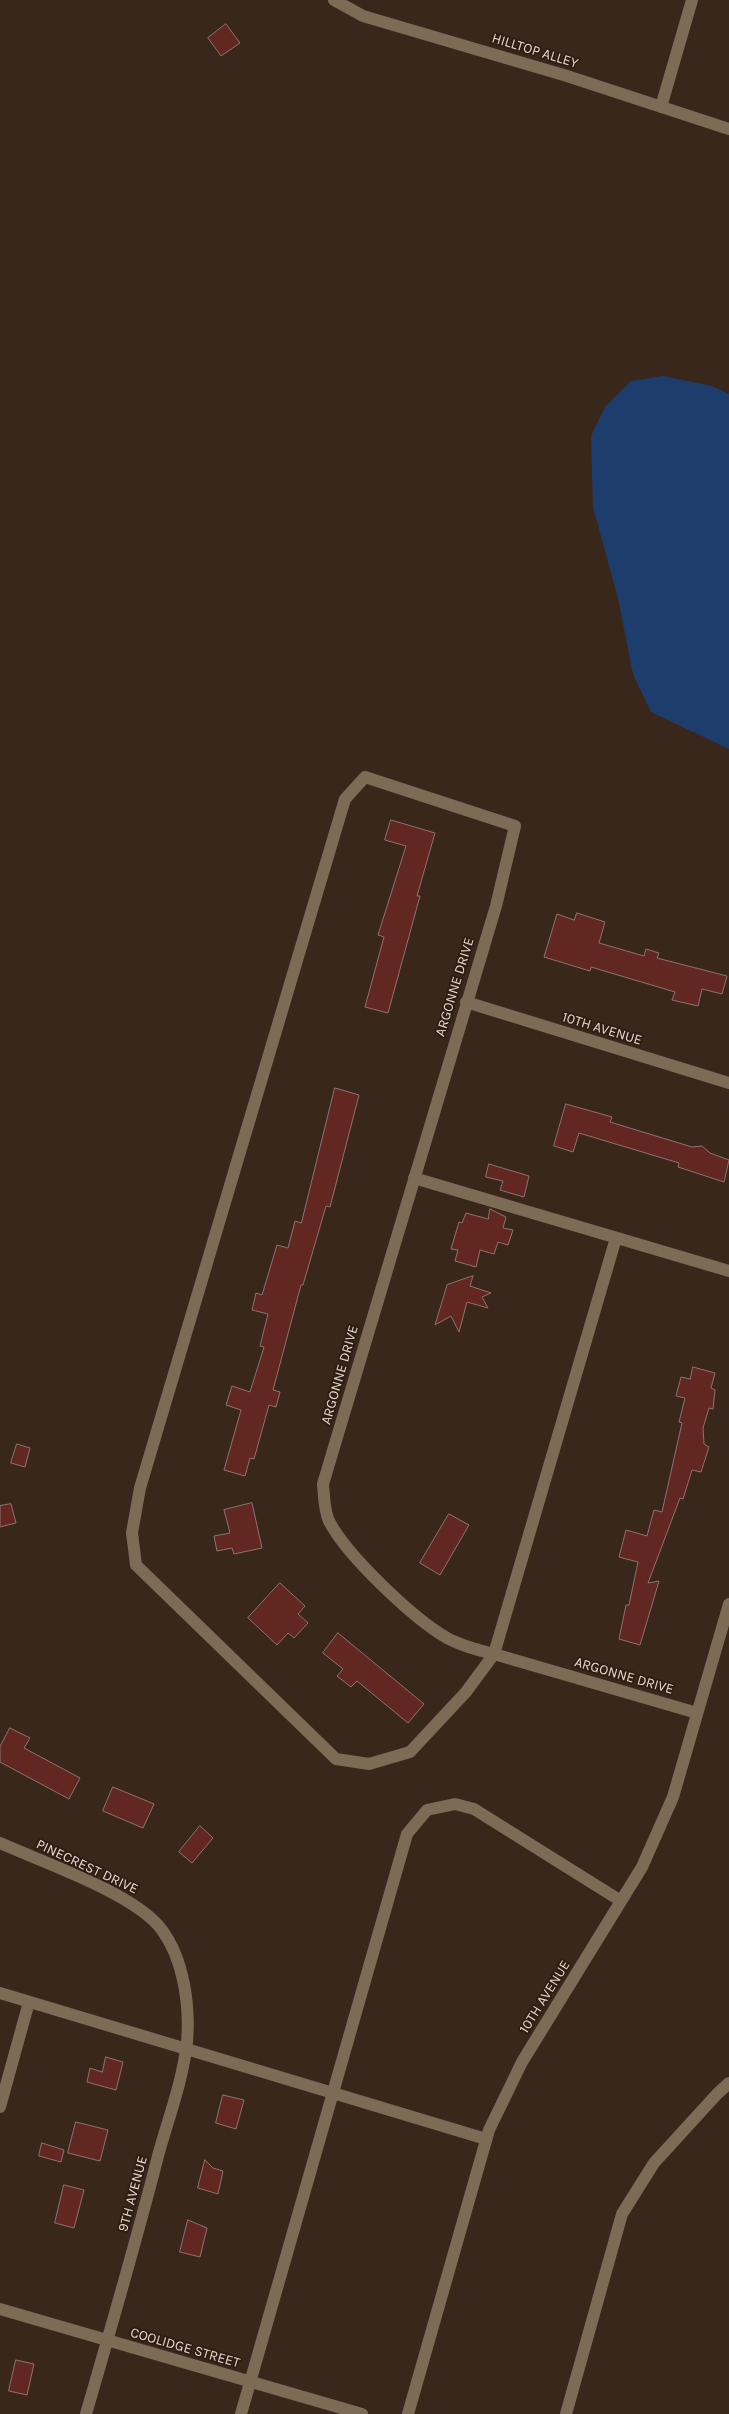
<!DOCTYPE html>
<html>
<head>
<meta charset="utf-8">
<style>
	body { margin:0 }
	canvas { display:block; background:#3a271c }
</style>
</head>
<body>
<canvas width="729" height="2414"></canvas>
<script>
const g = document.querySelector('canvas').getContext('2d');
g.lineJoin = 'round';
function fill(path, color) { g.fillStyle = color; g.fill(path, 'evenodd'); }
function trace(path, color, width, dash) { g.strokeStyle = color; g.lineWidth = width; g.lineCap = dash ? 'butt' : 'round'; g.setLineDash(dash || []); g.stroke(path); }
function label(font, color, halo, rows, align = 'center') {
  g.font = font + ' Karla,sans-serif'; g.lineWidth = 4; g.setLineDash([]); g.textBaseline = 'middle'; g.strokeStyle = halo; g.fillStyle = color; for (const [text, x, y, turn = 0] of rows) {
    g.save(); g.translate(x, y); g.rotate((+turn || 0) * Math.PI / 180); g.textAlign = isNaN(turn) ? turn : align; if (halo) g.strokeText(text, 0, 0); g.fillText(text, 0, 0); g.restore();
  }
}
const water = new Path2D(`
	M663 376 712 386 729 394V749L651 712 633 674 618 598 593 507 591 436 605 407 631 381Z`);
const building = new Path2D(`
	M226 24 240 43 221 56 208 38Z
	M391 820 435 833 417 896H420L388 1013 365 1007 384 937 378 935 406 846 385 840Z
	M577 913 605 922 599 943 644 956 646 949 659 953 657 958 727 976 722 994 702 989 698 1006 672 1000 675 992 591 967 590 971 544 957 557 914 574 920Z
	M335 1088 359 1095 330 1207 326 1206 303 1285H301L273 1390 280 1392 276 1407 269 1405 254 1459 250 1458 245 1476 224 1470 241 1410 226 1405 232 1386 250 1392 264 1347 260 1346 268 1314 252 1310 256 1293 262 1295 277 1245 288 1248 295 1221 301 1223Z
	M566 1104 612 1117 610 1122 692 1147 702 1146 710 1153 729 1160 724 1182 678 1167 679 1163 579 1133 573 1152 554 1146Z
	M489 1164 529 1176 524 1197 500 1190 503 1181 486 1177Z
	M490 1209 506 1217 503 1228 513 1230 508 1245 498 1242 494 1254 480 1250 476 1267 455 1261 458 1250 451 1249 459 1222 462 1223 466 1213 488 1219Z
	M473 1276 470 1286 491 1293 482 1297 488 1308 467 1302 459 1332 451 1316 435 1325 447 1285Z
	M693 1367 715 1373 711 1388 715 1390 713 1409 709 1408 703 1428 704 1444 709 1447 701 1472 692 1470 683 1499 680 1498 648 1583 659 1581 640 1645 619 1639 626 1605H629L638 1562 619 1557 626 1530 647 1536 654 1510 662 1512 682 1423 679 1422 685 1398 676 1396 681 1377 690 1379Z
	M17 1444 30 1448 25 1467 11 1463Z
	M252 1503 262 1548 234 1554 232 1548 217 1551 214 1536 230 1533 224 1510Z
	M11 1504 16 1523 0 1527V1506Z
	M449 1514 469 1525 440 1575 420 1563Z
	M280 1583 305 1606 298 1614 308 1623 294 1638 288 1633 277 1645 248 1618Z
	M338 1633 424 1704 408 1723 357 1681 351 1687 337 1676 343 1669 323 1653Z
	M10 1728 30 1738 24 1748 80 1778 69 1799 0 1762V1747Z
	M113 1787 154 1804 143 1828 103 1811Z
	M200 1826 213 1838 192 1863 179 1852Z
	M106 2057 123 2062 116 2090 87 2082 90 2068 102 2072Z
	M223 2095 244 2100 236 2129 216 2123Z
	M76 2122 108 2130 100 2161 68 2153Z
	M42 2143 64 2150 61 2162 39 2156Z
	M205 2160 213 2168 223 2171 218 2194 198 2188Z
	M64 2185 84 2190 74 2228 55 2223Z
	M188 2220 207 2228 200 2257 180 2252Z
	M16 2360 34 2364 27 2395 9 2391Z`);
const minor = new Path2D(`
	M334 0 363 16 567 76 729 129
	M661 107 692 0
	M466 1002 729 1083
	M414 1178 729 1271
	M616 1238 494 1654 466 1692 410 1752 369 1764 336 1759 136 1565 132 1533 140 1488 345 799 365 777 515 826 496 906 323 1484C324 1496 324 1510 329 1521 347 1556 414 1619 447 1638 462 1646 478 1650 494 1654L697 1713
	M0 1843C42 1862 136 1894 162 1930 184 1960 190 2006 187 2042 183 2080 168 2119 158 2156 136 2242 111 2328 86 2414
	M0 1993 486 2139
	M0 2107 29 2002
	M0 2309 362 2414
	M241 2414 407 1834 427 1810 455 1804 474 1809 621 1901
	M408 2414 489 2130 522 2062 642 1867 673 1797 729 1604
	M566 2414 622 2214 654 2163 717 2094 729 2083`);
const streetNames = [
	["HILLTOP ALLEY",535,51,17],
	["ARGONNE DRIVE",455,987,-73],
	["10TH AVENUE",602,1029,17],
	["ARGONNE DRIVE",340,1375,-74],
	["ARGONNE DRIVE",624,1676,16],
	["PINECREST DRIVE",87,1867,25],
	["10TH AVENUE",545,1997,-58],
	["9TH AVENUE",133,2194,-75],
	["COOLIDGE STREET",185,2348,16]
];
fill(water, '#1d3e6c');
fill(building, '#632722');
trace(building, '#8d726f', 1);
trace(minor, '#7d6b55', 12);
label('14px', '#e3d6cf', '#301d12', streetNames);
</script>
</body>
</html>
